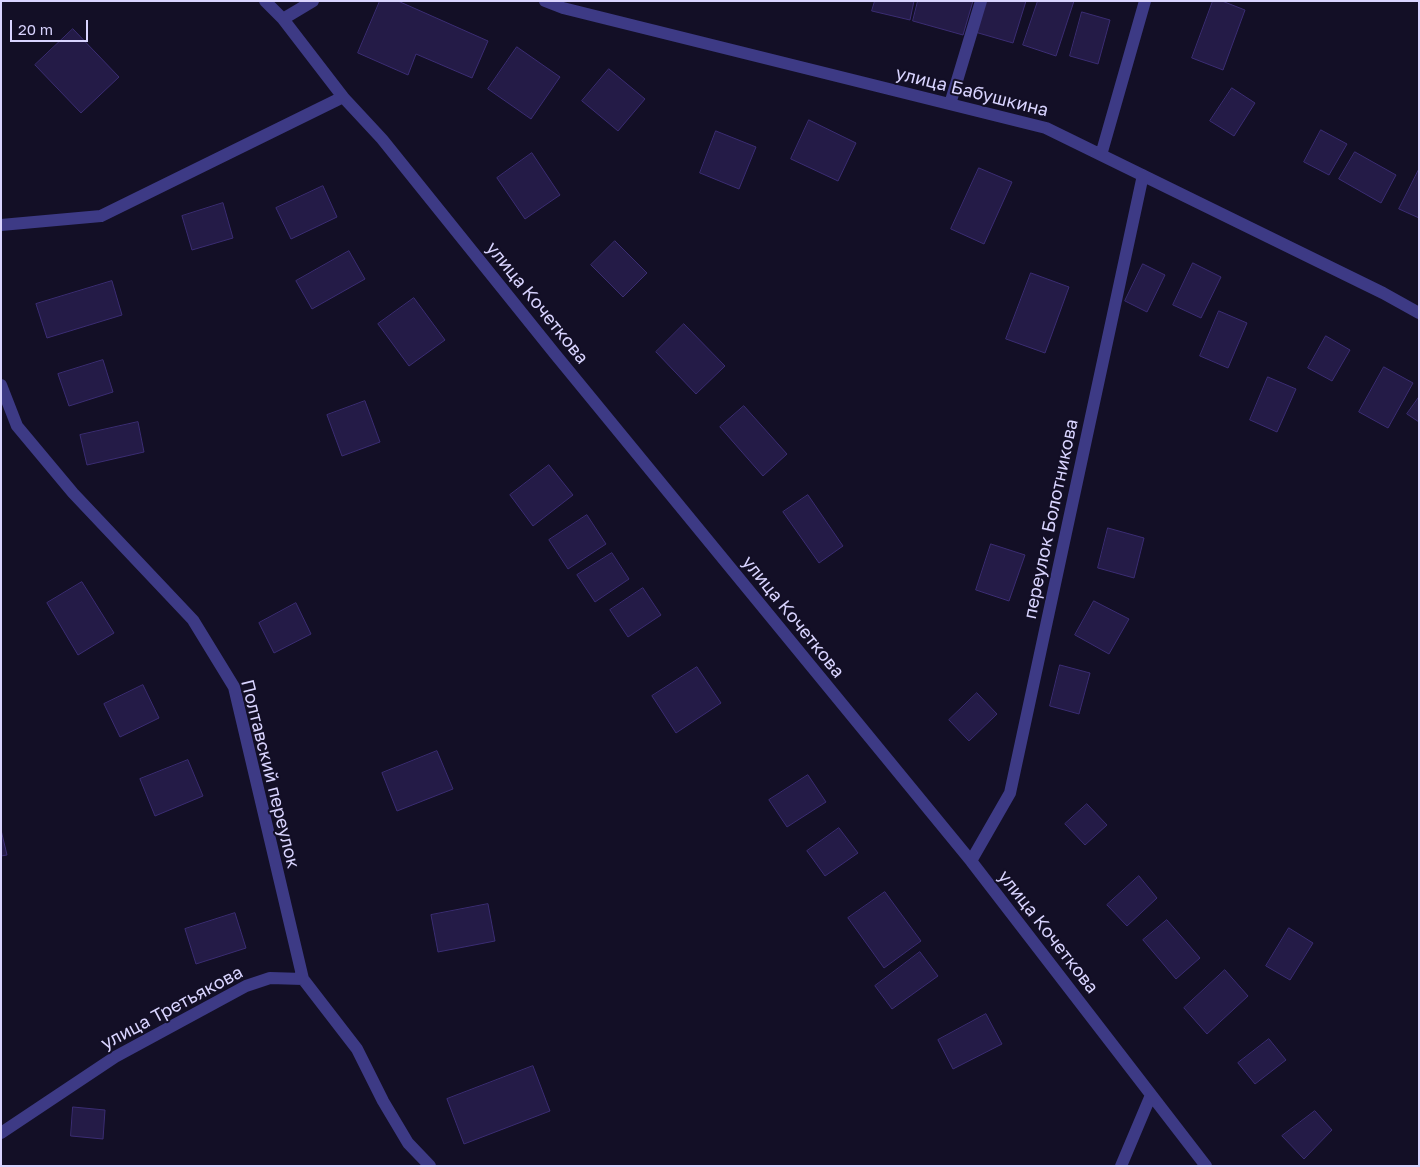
<!DOCTYPE html>
<html>
<head>
<meta charset="utf-8">
<style>
	body { margin:0 }
	#map { position:relative; width:1420px; height:1167px; overflow:hidden; background:#130f26; font-family:"Golos Text",sans-serif }
	canvas { display:block }
	.frame { position:absolute; inset:0; border:2px solid #d9d4ff; pointer-events:none }
	.scale { position:absolute; left:10px; top:20px; width:78px; height:22px; box-sizing:border-box; border:2px solid #d9d4ff; border-top:0; padding-left:6px; font-size:15px; line-height:18px; white-space:nowrap; color:#d9d4ff; -webkit-text-stroke:4px #130f26; paint-order:stroke }
</style>
</head>
<body>
<div id="map">
<canvas width="1420" height="1167"></canvas>
<div class="frame"></div>
<div class="scale">20 m</div>
</div>
<script>
const g = document.querySelector('canvas').getContext('2d');
g.lineJoin = 'round';
function fill(path, color) { g.fillStyle = color; g.fill(path, 'evenodd'); }
function trace(path, color, width, dash) { g.strokeStyle = color; g.lineWidth = width; g.lineCap = dash ? 'butt' : 'round'; g.setLineDash(dash || []); g.stroke(path); }
function label(font, color, halo, rows, align = 'center') {
  g.font = font + ' "Golos Text",sans-serif'; g.lineWidth = 4; g.setLineDash([]); g.textBaseline = 'middle'; g.strokeStyle = halo; g.fillStyle = color; for (const [text, x, y, turn = 0] of rows) {
    g.save(); g.translate(x, y); g.rotate((+turn || 0) * Math.PI / 180); g.textAlign = isNaN(turn) ? turn : align; if (halo) g.strokeText(text, 0, 0); g.fillText(text, 0, 0); g.restore();
  }
}
const building = new Path2D(`
	M380 1H398L488 41 472 78 416 54 408 75 358 53Z
	M875 1H914L910 20 872 11Z
	M918 1H973L963 35 913 21Z
	M984 1H1026L1013 43 975 32Z
	M1038 1H1074L1056 56 1023 45Z
	M1213 1H1222L1245 10 1223 70 1192 58Z
	M1082 12 1110 20 1098 64 1070 56Z
	M73 29 119 77 81 113 35 65Z
	M517 47 560 77 531 119 488 89Z
	M609 69 645 99 618 131 582 101Z
	M1232 88 1255 103 1234 136 1210 121Z
	M809 120 856 143 838 181 791 159Z
	M1321 130 1347 144 1329 175 1304 162Z
	M716 131 756 147 739 189 700 173Z
	M1355 152 1396 175 1381 203 1339 179Z
	M532 153 560 195 525 219 497 178Z
	M979 168 1012 182 984 244 951 229Z
	M1419 169V218L1399 209Z
	M323 186 337 217 291 239 276 208Z
	M223 203 233 238 192 250 182 216Z
	M615 241 647 273 623 297 591 265Z
	M349 251 365 279 312 309 296 281Z
	M1193 263 1221 277 1201 318 1173 305Z
	M1143 264 1165 275 1147 312 1125 301Z
	M1031 273 1069 287 1045 353 1006 339Z
	M112 281 122 315 47 338 36 304Z
	M414 298 445 340 409 366 378 324Z
	M1219 311 1247 323 1228 368 1200 356Z
	M684 324 725 366 696 394 656 352Z
	M1326 336 1350 350 1332 381 1308 368Z
	M103 360 113 392 69 406 58 374Z
	M1384 367 1413 383 1388 428 1359 412Z
	M1268 377 1296 389 1277 432 1250 420Z
	M1419 397V422L1407 414Z
	M365 401 380 442 342 456 327 415Z
	M744 406 787 454 763 476 720 427Z
	M138 422 144 452 87 465 80 435Z
	M549 465 573 495 533 526 510 495Z
	M808 495 843 546 819 563 783 512Z
	M587 515 606 544 568 569 549 540Z
	M1108 528 1144 538 1134 578 1098 568Z
	M991 544 1025 555 1009 601 976 590Z
	M612 553 629 579 595 602 577 575Z
	M82 582 114 633 78 655 47 603Z
	M643 588 661 615 628 637 610 610Z
	M1094 601 1129 619 1109 654 1075 635Z
	M296 603 311 634 274 653 259 623Z
	M1060 665 1090 673 1079 714 1050 706Z
	M697 667 721 703 676 733 652 696Z
	M143 685 159 718 120 737 104 704Z
	M977 693 997 714 969 741 949 720Z
	M437 751 453 789 397 811 382 773Z
	M188 760 203 796 155 816 140 779Z
	M808 775 826 802 787 827 769 800Z
	M1087 804 1107 825 1085 845 1065 824Z
	M839 828 858 853 825 876 807 851Z
	M1 830 7 855 1 856Z
	M1139 876 1157 898 1127 926 1107 905Z
	M885 892 921 941 884 968 848 918Z
	M488 904 495 941 438 952 431 915Z
	M235 913 246 948 196 964 185 929Z
	M1167 920 1200 958 1176 979 1143 940Z
	M1289 928 1313 943 1290 980 1266 966Z
	M920 952 938 976 892 1009 875 986Z
	M1225 970 1248 996 1207 1034 1184 1008Z
	M986 1014 1002 1044 953 1069 938 1040Z
	M1269 1039 1286 1060 1255 1084 1238 1063Z
	M533 1066 550 1111 464 1144 447 1099Z
	M73 1107 105 1110 103 1139 71 1136Z
	M1315 1111 1332 1130 1304 1159 1282 1136Z`);
const minor = new Path2D(`
	M265 1 283 19 313 1
	M545 1 563 8 1046 128 1383 293 1419 313
	M343 97 382 139 555 354 971 861 1206 1166
	M950 104 981 1
	M1101 155 1145 1
	M1 225 101 216 343 97 283 19
	M1 385 17 426 73 493 193 620 234 687 303 979
	M971 861 1010 793 1143 175
	M1 1133 115 1057 246 986 270 978 303 979 357 1049 383 1101 408 1143 430 1166
	M1121 1166 1151 1095`);
const streetNames = [
	["улица Бабушкина",972,92,14],
	["улица Кочеткова",537,303,51],
	["переулок Болотникова",1051,519,-78],
	["улица Кочеткова",793,617,51],
	["Полтавский переулок",270,774,76],
	["улица Кочеткова",1048,932,52],
	["улица Третьякова",172,1008,-28]
];
fill(building, '#241b47');
trace(building, '#3b2d73', 1);
trace(minor, '#3d3a85', 12);
label('18px', '#d9d4ff', '#130f26', streetNames);
</script>
</body>
</html>
